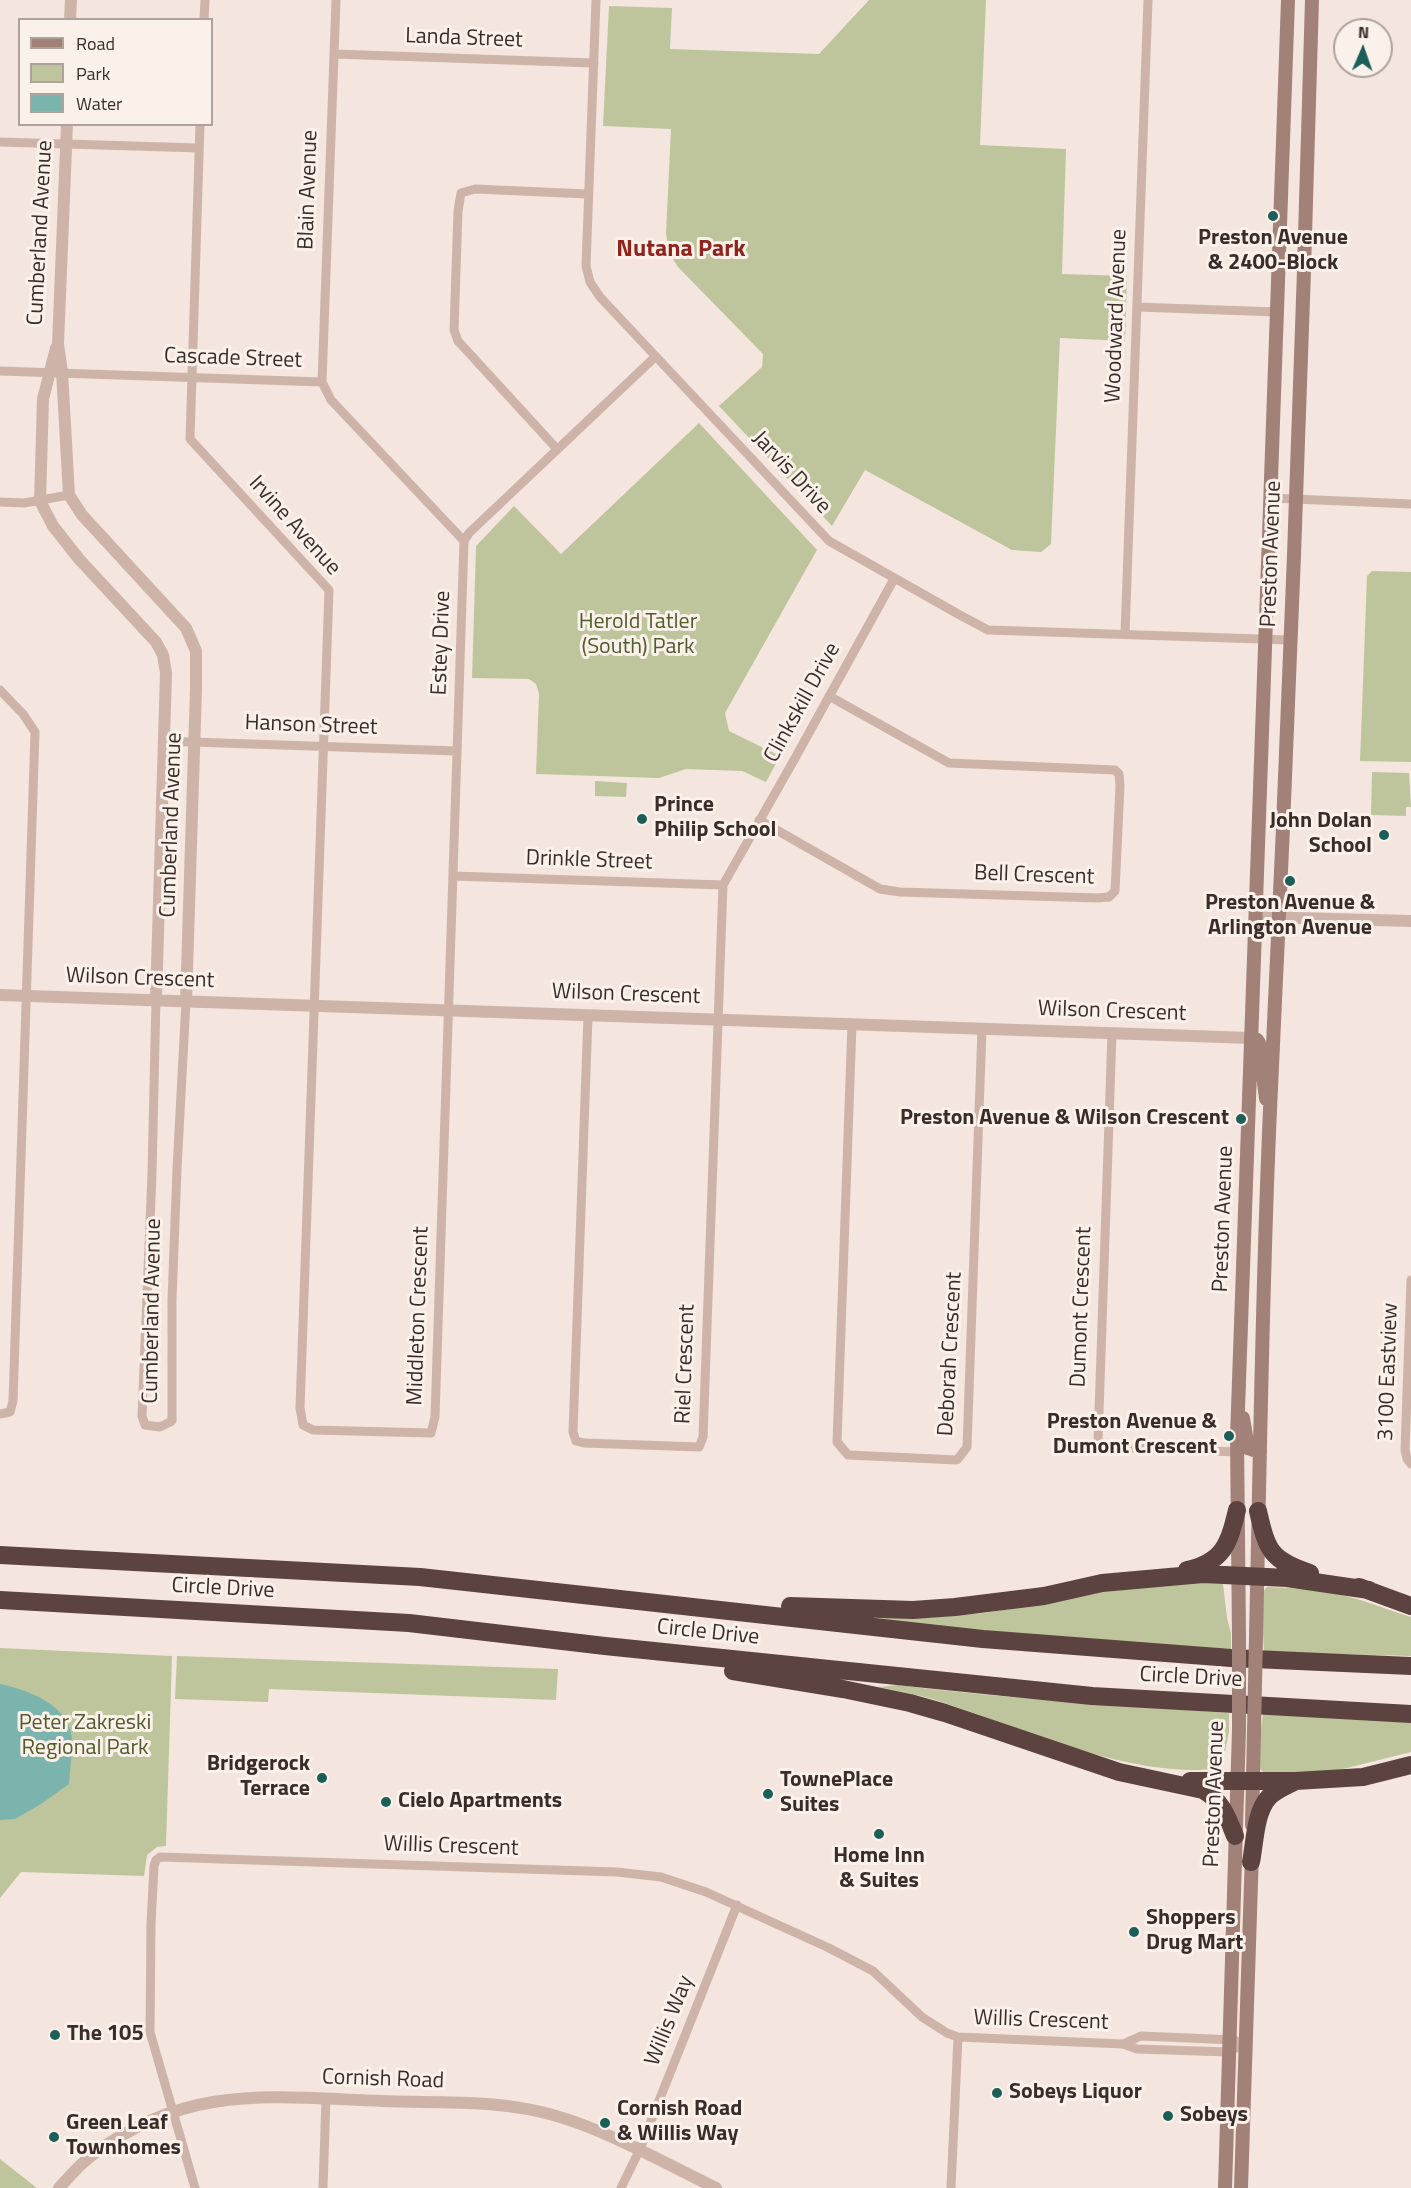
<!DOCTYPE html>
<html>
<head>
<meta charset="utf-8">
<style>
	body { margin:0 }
	#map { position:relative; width:1411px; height:2188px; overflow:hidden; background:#f4e6de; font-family:"Titillium Web",sans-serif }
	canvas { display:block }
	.legend { position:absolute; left:18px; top:18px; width:195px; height:108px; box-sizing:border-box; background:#fbf1eb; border:2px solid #aea29d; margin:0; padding:8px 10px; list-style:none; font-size:18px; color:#3a2c29 }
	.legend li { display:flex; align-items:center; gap:12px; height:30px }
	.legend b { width:30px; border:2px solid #aea29d }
	.north { position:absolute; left:1333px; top:18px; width:60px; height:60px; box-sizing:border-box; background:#fbf1eb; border:2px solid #aea29d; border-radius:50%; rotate:2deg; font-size:16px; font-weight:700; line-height:24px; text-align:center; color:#3a2c29 }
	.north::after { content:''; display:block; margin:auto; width:21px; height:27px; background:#1b5f58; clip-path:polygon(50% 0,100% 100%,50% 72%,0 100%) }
</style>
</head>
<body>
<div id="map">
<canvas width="1411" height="2188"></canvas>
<ul class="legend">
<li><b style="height:8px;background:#a28179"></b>Road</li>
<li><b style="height:16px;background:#bec59c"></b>Park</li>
<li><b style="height:16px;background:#7bb4ac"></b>Water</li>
</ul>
<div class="north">N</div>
</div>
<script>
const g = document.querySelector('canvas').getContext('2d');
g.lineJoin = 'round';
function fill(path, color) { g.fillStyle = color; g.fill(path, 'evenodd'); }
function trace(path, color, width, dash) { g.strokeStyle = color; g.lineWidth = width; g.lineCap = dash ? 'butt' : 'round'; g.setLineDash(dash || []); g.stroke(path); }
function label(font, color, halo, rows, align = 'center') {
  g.font = font + ' "Titillium Web",sans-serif'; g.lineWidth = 6; g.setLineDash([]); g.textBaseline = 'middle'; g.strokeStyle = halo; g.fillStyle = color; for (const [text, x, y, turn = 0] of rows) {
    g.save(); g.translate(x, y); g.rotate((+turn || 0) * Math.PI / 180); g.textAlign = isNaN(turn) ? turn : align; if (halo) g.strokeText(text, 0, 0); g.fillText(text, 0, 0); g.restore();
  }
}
const green = new Path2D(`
	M869 0H986L980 145 1066 149 1062 274 1127 276 1125 341 1060 338 1051 544 1041 552 1012 550 865 470 832 526 719 406 762 367 763 354 678 267 669 253 666 233 671 129 603 126 609 6 672 8 670 49 819 54Z
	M699 423 817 550 725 713 729 731 780 756 766 782 742 771 686 769 659 778 536 774 539 694 536 684 529 679 472 678 476 546 514 506 561 554Z
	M1372 571 1411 572V762L1360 761 1367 576Z
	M1372 772 1409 773 1411 807H1406V816L1371 815Z
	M595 781 627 783 626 797 595 796Z
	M1177 1580 1223 1584 1227 1618 1231 1633V1651L1057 1639 866 1618H926L984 1613 1043 1604 1106 1589Z
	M1267 1587C1298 1588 1327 1590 1357 1599 1375 1604 1393 1612 1411 1617V1656L1264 1652 1261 1595Z
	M0 1648 172 1656 166 1846 157 1847 147 1855 144 1876 21 1872 0 1898Z
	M177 1656 558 1669 556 1700 269 1689 268 1702 175 1699Z
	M898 1685C1008 1699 1119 1705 1229 1713V1731L1223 1763C1217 1771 1207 1769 1198 1770 1110 1771 1015 1725 932 1699 915 1694 896 1691 878 1687Z
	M1263 1714 1411 1721V1752L1327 1773 1267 1775C1263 1772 1259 1769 1258 1764 1256 1755 1262 1726 1263 1714Z
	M0 2159 37 2188H0Z`);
const water = new Path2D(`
	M0 1684C29 1690 72 1706 72 1741 72 1755 70 1770 69 1784L41 1804 15 1819 0 1820Z`);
const minor = new Path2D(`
	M336 0 322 382 331 400 464 541
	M596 0 586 266 590 282 600 297 829 541 958 614 988 630 1290 640
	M204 20 205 0
	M334 54 594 63
	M200 124 190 439 329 590 300 1408 303 1425 313 1430 431 1433 435 1417 464 541 469 533 655 357
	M0 142 199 148
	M1137 307 1277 312
	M0 371 322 382
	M557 449 458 341 454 330 458 211 461 193 475 189 588 194
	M1271 498 1411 504
	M0 502 24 503 69 495
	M1125 634 1148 0
	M0 690 23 714 35 732 13 1401 10 1412 0 1414
	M163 741 457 751
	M759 820 880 889 900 892 1098 898 1109 897 1115 891 1120 786 1119 774 1115 770 949 763 829 696
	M453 876 723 885
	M156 999 152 1174 142 1416 145 1425 160 1427 172 1421V1300L177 1169 186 1001
	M588 1016 573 1432 576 1441 584 1443 699 1447 703 1437 723 885 794 760 894 579
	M852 1024 837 1442 848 1455 957 1460 967 1447 982 1029
	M1112 1033 1098 1441 1104 1447 1238 1452
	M1411 1280 1405 1450 1407 1459 1411 1464
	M1123 2044 1141 2036 1235 2040
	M195 2188 150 2032 151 1924 154 1866 156 1860 160 1857 617 1872 661 1877 706 1892 829 1948 873 1971 922 2017 947 2033 958 2037 1123 2044 1137 2049 1228 2052 1246 2043
	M323 2188 326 2099
	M621 2188 639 2151 737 1905
	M951 2188 958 2037`);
const tertiary = new Path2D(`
	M70 20 71 0
	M67 124 58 344 62 372 69 495 82 515 186 628 196 651V689L186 1001
	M56 348 43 399 40 501 53 526 79 559 156 642 163 655 166 673 156 999
	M1256 917 1411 921
	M0 995 1251 1038
	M59 2188C69 2177 79 2165 91 2156 187 2083 270 2097 382 2101 432 2103 484 2100 532 2110 594 2122 660 2161 716 2188`);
const secondary = new Path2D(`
	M1251 1038 1257 1040 1259 1043 1266 1099
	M1243 1418 1248 1448 1260 1452
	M1256 1637C1260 1462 1262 1286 1270 1110 1288 741 1302 370 1312 0
	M1239 1638 1237 1437 1288 0
	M1252 1825 1254 1731
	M1225 2188 1239 1730
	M1241 2188 1252 1853`);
const motorway = new Path2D(`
	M1258 1511C1267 1550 1270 1560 1310 1573
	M0 1555 420 1577 983 1639 1231 1658 1411 1666
	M1187 1570C1224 1562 1229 1543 1237 1510
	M1359 1587 1411 1606
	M0 1600 409 1623 605 1646 1092 1696 1411 1714
	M790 1606 913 1610 955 1607 1044 1596 1102 1583 1203 1574 1287 1578 1369 1590
	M733 1671 843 1689 910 1703 945 1713 1119 1772 1203 1790C1222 1801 1227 1816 1235 1836
	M1190 1781H1295L1363 1777 1411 1765
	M1251 1862C1255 1842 1255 1812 1269 1797 1276 1790 1286 1786 1294 1782`);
const secondaryBridge = new Path2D(`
	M1239 1730V1638
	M1254 1731 1256 1637`);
const markers = [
	[1273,216,6,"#1b5f58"],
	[642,819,6,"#1b5f58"],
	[1384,835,6,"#1b5f58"],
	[1290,881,6,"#1b5f58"],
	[1241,1119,6,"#1b5f58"],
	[1229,1436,6,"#1b5f58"],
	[322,1778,6,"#1b5f58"],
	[768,1794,6,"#1b5f58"],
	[386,1802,6,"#1b5f58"],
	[879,1834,6,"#1b5f58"],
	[1134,1932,6,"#1b5f58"],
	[55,2035,6,"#1b5f58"],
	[997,2093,6,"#1b5f58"],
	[1168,2116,6,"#1b5f58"],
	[605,2123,6,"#1b5f58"],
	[54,2137,6,"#1b5f58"]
];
const streetNames = [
	["Landa Street",464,39,2],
	["Blain Avenue",309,190,-88],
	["Cumberland Avenue",41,233,-87],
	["Woodward Avenue",1117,316,-88],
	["Cascade Street",233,359,2],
	["Jarvis Drive",791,473,47],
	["Irvine Avenue",294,526,48],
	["Preston Avenue",1272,554,-88],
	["Estey Drive",442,643,-88],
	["Clinkskill Drive",803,703,-61],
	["Hanson Street",311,726,2],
	["Cumberland Avenue",172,825,-88],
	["Drinkle Street",589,861,2],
	["Bell Crescent",1034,876,2],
	["Wilson Crescent",140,979,2],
	["Wilson Crescent",626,995,2],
	["Wilson Crescent",1112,1012,2],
	["Preston Avenue",1224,1219,-88],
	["Dumont Crescent",1082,1307,-88],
	["Cumberland Avenue",153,1311,-89],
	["Middleton Crescent",419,1316,-88],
	["Deborah Crescent",951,1354,-87],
	["Riel Crescent",686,1364,-88],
	["3100 Eastview",1389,1372,-88],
	["Circle Drive",223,1589,3],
	["Circle Drive",708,1633,6],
	["Circle Drive",1191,1678,3],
	["Preston Avenue",1215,1794,-88],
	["Willis Crescent",451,1847,2],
	["Willis Way",670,2021,-68],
	["Willis Crescent",1041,2021,2],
	["Cornish Road",383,2080,2]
];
const poiNames = [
	["Preston Avenue",1273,239,"center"],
	["& 2400-Block",1273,264,"center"],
	["Prince",654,806],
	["Philip School",654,831],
	["John Dolan",1372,822,"right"],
	["School",1372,847,"right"],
	["Preston Avenue &",1290,904,"center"],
	["Arlington Avenue",1290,929,"center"],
	["Preston Avenue & Wilson Crescent",1229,1119,"right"],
	["Preston Avenue &",1217,1423,"right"],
	["Dumont Crescent",1217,1448,"right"],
	["Bridgerock",310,1765,"right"],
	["Terrace",310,1790,"right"],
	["TownePlace",780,1781],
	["Suites",780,1806],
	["Cielo Apartments",398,1802],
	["Home Inn",879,1857,"center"],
	["& Suites",879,1882,"center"],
	["Shoppers",1146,1919],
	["Drug Mart",1146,1944],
	["The 105",67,2035],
	["Sobeys Liquor",1009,2093],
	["Cornish Road",617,2110],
	["& Willis Way",617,2135],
	["Sobeys",1180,2116],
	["Green Leaf",66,2124],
	["Townhomes",66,2149]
];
const parkNames = [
	["Herold Tatler",638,623],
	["(South) Park",638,648],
	["Peter Zakreski",85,1724],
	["Regional Park",85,1749]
];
const neighbourhoodNames = [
	["Nutana Park",681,250]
];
fill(green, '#bec59c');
fill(water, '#7bb4ac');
trace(minor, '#ceb3a9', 9);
trace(tertiary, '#ceb3a9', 12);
trace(secondary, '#a28179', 14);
trace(motorway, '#5c4340', 18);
trace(secondaryBridge, '#a28179', 14);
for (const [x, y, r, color] of markers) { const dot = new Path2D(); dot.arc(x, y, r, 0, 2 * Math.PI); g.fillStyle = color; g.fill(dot); trace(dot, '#fbf1eb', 2); }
label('22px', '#3a2c29', '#fbf1eb', streetNames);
label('bold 22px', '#3a2c29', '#fbf1eb', poiNames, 'left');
label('22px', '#515b2b', '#fbf1eb', parkNames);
label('bold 24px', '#90231c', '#fbf1eb', neighbourhoodNames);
</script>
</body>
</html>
